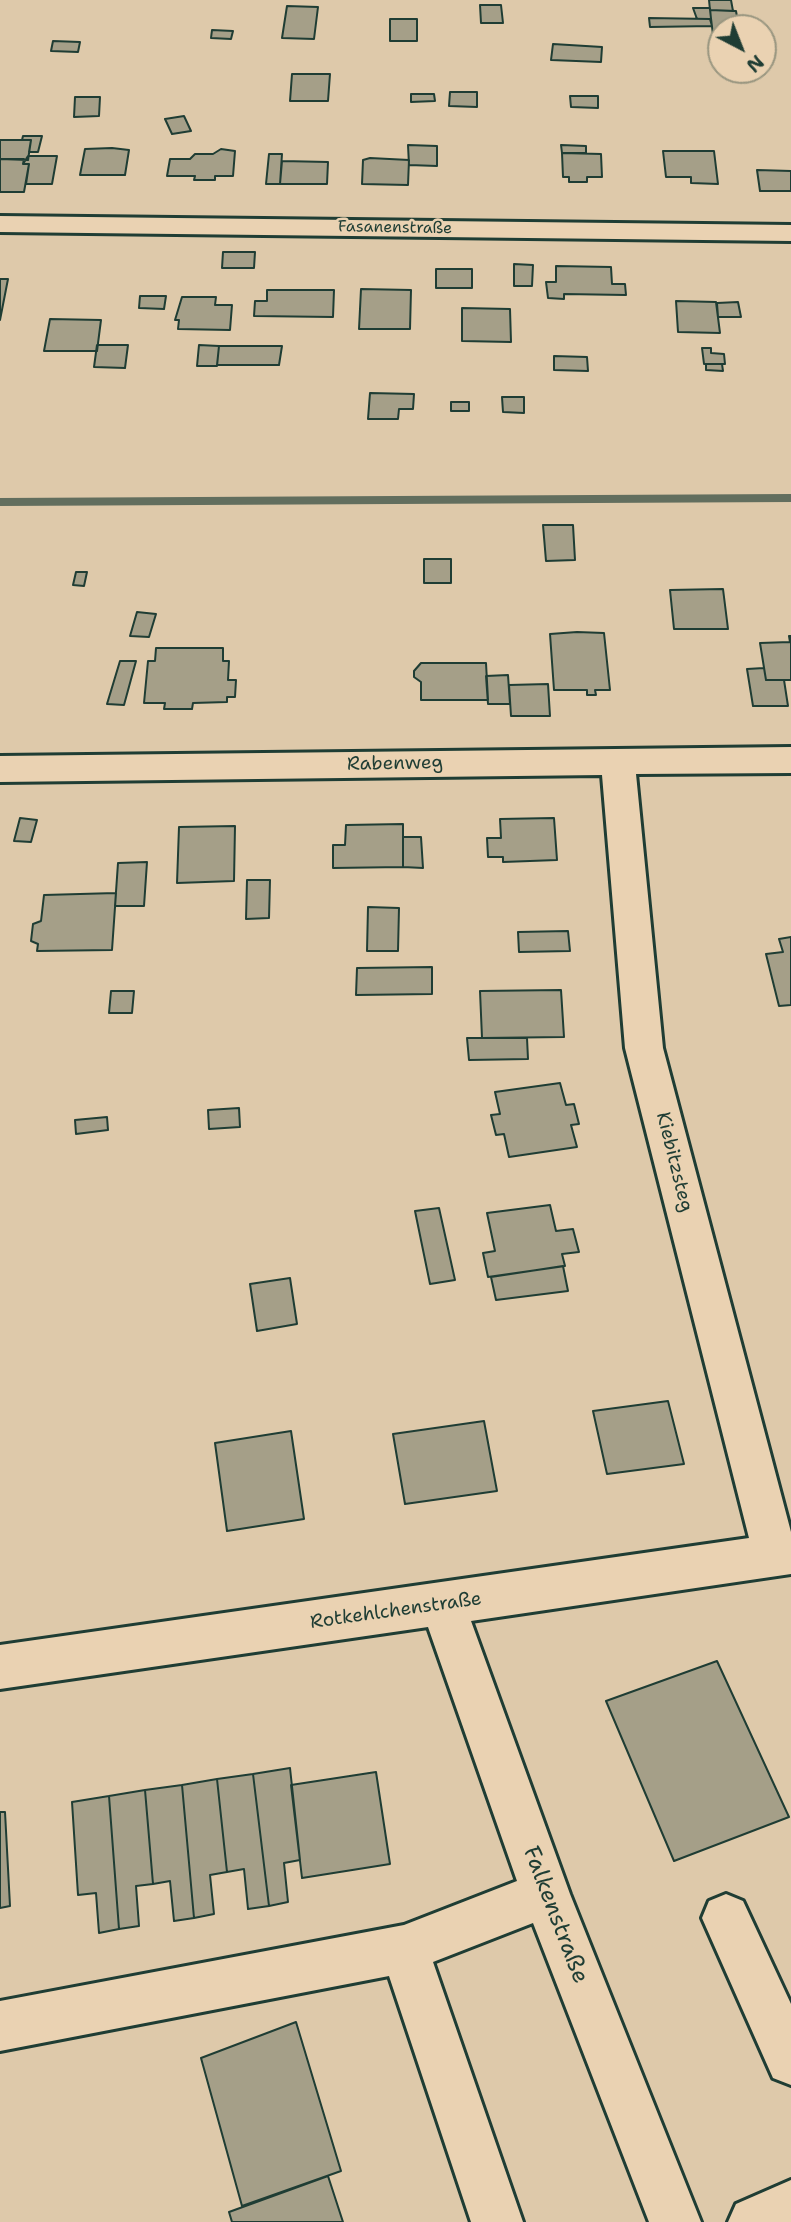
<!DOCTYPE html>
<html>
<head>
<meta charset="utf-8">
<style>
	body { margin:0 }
	#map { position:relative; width:791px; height:2222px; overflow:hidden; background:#dec9aa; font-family:"Shantell Sans",sans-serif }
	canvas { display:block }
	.north { position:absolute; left:707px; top:14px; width:70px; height:70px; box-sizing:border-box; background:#ead2b2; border:2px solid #999680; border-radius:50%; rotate:138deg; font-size:19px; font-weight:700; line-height:28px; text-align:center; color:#1f3d34 }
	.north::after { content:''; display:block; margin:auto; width:24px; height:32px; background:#1f3d34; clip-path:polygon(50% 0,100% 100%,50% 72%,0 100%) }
</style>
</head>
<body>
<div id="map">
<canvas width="791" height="2222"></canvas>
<div class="north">N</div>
</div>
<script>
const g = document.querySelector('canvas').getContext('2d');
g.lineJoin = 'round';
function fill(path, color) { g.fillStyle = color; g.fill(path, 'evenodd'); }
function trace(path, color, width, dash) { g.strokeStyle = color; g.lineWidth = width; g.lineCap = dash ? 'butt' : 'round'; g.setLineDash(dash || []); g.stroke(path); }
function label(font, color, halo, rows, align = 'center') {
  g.font = font + ' "Shantell Sans",sans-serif'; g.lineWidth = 5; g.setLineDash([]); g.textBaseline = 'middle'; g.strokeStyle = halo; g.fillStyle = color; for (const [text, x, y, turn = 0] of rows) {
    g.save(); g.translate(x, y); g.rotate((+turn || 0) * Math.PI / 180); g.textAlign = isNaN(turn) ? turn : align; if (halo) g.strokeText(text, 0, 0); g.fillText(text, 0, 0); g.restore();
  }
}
const stream = new Path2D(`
	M791 494V502L0 506V498Z`);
const building = new Path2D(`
	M709 0H731L733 11 710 10Z
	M480 5H501L503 23H481Z
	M287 6 318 7 314 39 282 38Z
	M693 8H710L711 19H697Z
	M710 10 736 11 739 28H721V60H716Z
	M649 18 710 19 712 26 650 27Z
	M390 19H417V41H390Z
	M212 30 233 31 231 39 211 38Z
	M53 41 80 42 78 52 51 51Z
	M553 44 602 47 601 62 551 60Z
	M292 74H330L328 101H290Z
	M450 92H477V107L449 106Z
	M411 94H434L435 101 411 102Z
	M570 96H598V108L571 107Z
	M75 97H100L99 116 74 117Z
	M184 116 191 131 172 134 165 119Z
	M23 136H42L38 152H29L31 140H22Z
	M0 140H31L28 160 0 159Z
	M408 145 437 146V166L409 165Z
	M561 145 586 146V153H562Z
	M112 148 129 150 125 175H80L85 149Z
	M221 149 235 151 233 176H215V180H194L195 176H167L170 159H190L195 154H213Z
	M663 151H714L718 184 691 183V177H666Z
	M562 153 601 154 602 177H587V182H569V177H563Z
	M269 154H282L280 184H266Z
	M28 156H57L52 184H26L29 164H23Z
	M370 158 409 160 408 185 362 184 363 160Z
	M0 159H24L23 164H29L24 192H0Z
	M282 161 328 162 327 184H280Z
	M757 170 791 171V191H760Z
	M223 252H255L254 268H222Z
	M514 264 533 265 532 286H514Z
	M556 266 611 267 612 284H625L626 295 564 294V299L548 298 546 282H556Z
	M436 269H472V288H436Z
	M0 279H8L0 320Z
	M361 289 411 290 410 329H359Z
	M267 290H334L333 317 254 316 255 301H267Z
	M140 296H166L164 309 139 308Z
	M182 297H216L215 305H232L230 330 178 329 179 320H175Z
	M676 301 716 302 720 333 678 332Z
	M738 302 741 317H718L717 303Z
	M462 308 510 309 511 342 462 341Z
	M50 319 101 320 97 351H44Z
	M97 345H128L125 368 94 367Z
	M199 345 219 346 217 366H197Z
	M219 346H282L279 365H217Z
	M702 348H711V353L724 354 725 364H704Z
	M554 356 587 357 588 371 554 370Z
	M706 364H722L723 371 706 370Z
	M370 393 414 394 413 409H399L398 419H368Z
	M502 397H524V413L503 412Z
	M451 402H469V411H451Z
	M543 525H573L575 560 546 561Z
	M424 559H451V583H424Z
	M76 572H87L84 586 73 585Z
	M723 589 728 629H674L670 590Z
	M137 612 156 614 149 637 130 636Z
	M577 632 604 633 610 690H595L596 695H587V690H554L550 634Z
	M789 636H791V680H766L760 643 790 642Z
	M156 648H223V661H229L228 680H236L235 697H227V702L193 703 192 709H164L165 703H144L148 661H155Z
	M120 661H136L124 705 107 704Z
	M421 663H486L488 700H421V682L414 677V671Z
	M764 668 766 680H784L788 706H753L747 669Z
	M508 675 510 704H488L486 676Z
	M548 684 550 716H511L509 685Z
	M20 818 37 820 31 842 14 841Z
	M554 818 557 860 503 862V857H488L487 838H501L500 819Z
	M403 824V867L333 868V845H345L346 825Z
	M235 826 234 881 177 883 179 827Z
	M403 837H421L423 868 403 867Z
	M147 862 144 906H115L118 863Z
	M247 880H270L269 918 246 919Z
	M116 893 112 950 37 951 38 944 31 941 33 924 41 921 44 895Z
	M368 907 399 908 398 951H367Z
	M568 931 570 951 519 952 518 932Z
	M791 937V1005L779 1006 766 954 783 952 779 939Z
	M432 967V994L356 995 357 968Z
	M561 990 564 1037 482 1038 480 991Z
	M111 991H134L132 1013H109Z
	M467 1038H527L528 1059 469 1060Z
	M560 1083 566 1105 574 1104 579 1124 571 1125 577 1147 509 1157 504 1134 496 1135 491 1115 500 1114 495 1092Z
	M239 1108 240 1127 209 1129 208 1110Z
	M107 1117 108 1130 76 1134 75 1120Z
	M550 1205 556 1231 573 1229 579 1252 562 1254 565 1266 488 1277 483 1253 495 1251 487 1213Z
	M439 1208 455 1280 430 1284 415 1211Z
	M563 1266 568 1291 496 1300 491 1277Z
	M290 1278 297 1324 257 1331 250 1284Z
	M668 1401 684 1464 607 1474 593 1411Z
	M484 1421 497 1491 405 1504 393 1434Z
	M291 1431 304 1519 227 1531 215 1443Z
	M717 1661 789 1817 674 1861 606 1701Z
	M290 1768 300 1860 284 1863 288 1902 269 1906 253 1774Z
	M376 1772 390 1864 302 1878 291 1785Z
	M253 1774 269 1906 248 1909 244 1869 227 1872 217 1779Z
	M217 1779 227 1872 210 1875 214 1914 194 1918 182 1785Z
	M182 1785 194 1918 174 1921 170 1881 153 1884 145 1790Z
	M145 1790 153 1884 136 1886 139 1926 119 1929 109 1796Z
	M109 1796 119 1929 99 1933 96 1893 78 1895 72 1802Z
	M0 1812H5L10 1906 0 1908Z
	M296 2022 341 2171 242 2206 201 2058Z
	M328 2176 343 2222H232L229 2212Z`);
const minor = new Path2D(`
	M0 216 791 225V241L0 232Z
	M791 747V773L636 774 663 1048 791 1532V1574L471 1621 570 1894 701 2222H649L533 1923 433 1962 523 2222H471L389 1976 0 2051V2001L404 1925 517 1881 428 1627 0 1689V1645L749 1538 625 1048 602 775 0 782V756Z
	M726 1894 743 1901 791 2004V2085L773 2078 702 1918 709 1901Z
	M791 2180V2222H728L736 2204Z`);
const farStreetnames = [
	["Fasanenstraße",395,228,1]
];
const streetNames = [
	["Rabenweg",395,764,-1],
	["Kiebitzsteg",674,1162,76],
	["Rotkehlchenstraße",396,1611,-8]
];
const nearStreetnames = [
	["Falkenstraße",555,1915,69]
];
fill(stream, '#626e5e');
fill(building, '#a59f88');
trace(building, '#1f3d34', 2);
trace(minor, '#1f3d34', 6);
fill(minor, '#ead2b2');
label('16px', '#1f3d34', '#ead2b2', farStreetnames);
label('19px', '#1f3d34', '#ead2b2', streetNames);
label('23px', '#1f3d34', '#ead2b2', nearStreetnames);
</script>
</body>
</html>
